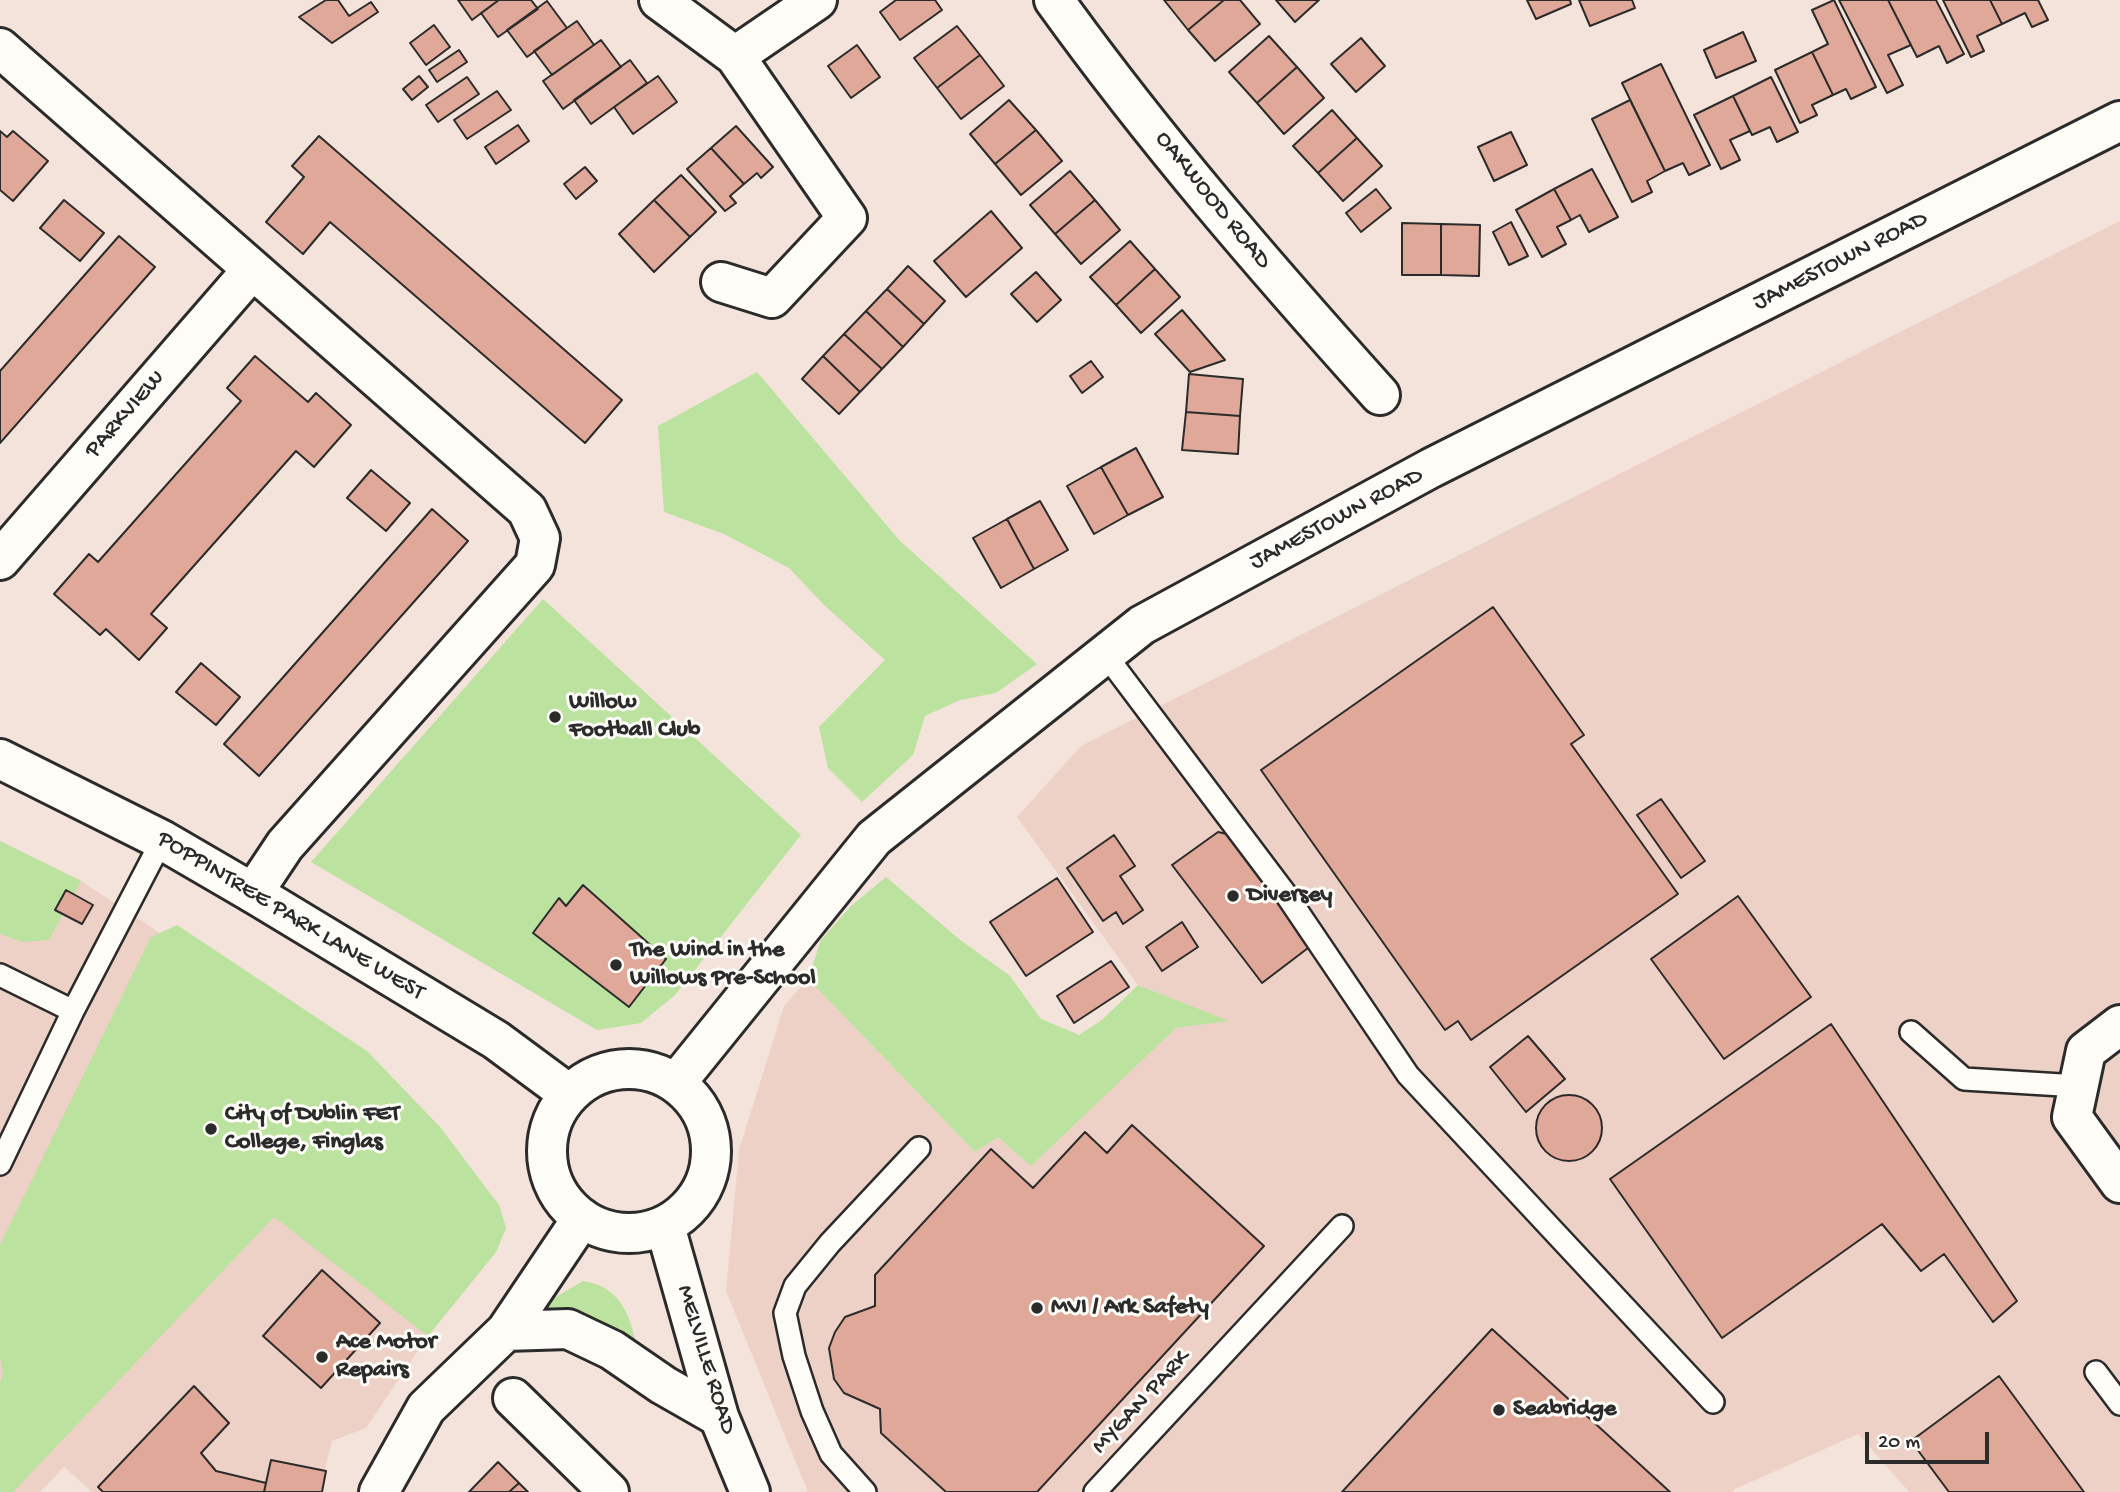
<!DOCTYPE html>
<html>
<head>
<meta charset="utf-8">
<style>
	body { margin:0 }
	#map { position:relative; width:2120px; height:1492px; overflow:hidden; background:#f4e3da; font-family:"Gochi Hand",sans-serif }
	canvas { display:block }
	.scale { position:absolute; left:1865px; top:1432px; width:124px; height:32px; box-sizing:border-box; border:4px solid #2b2b2b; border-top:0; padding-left:9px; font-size:21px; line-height:24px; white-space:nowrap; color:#2b2b2b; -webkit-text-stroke:5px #fdfcf7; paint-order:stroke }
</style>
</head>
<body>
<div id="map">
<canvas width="2120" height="1492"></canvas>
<div class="scale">20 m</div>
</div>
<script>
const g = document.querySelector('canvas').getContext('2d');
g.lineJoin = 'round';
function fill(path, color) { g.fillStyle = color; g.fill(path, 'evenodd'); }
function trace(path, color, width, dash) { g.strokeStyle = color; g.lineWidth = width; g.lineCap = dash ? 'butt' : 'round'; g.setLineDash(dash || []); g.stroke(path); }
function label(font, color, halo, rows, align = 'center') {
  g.font = font + ' "Gochi Hand",sans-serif'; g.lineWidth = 6; g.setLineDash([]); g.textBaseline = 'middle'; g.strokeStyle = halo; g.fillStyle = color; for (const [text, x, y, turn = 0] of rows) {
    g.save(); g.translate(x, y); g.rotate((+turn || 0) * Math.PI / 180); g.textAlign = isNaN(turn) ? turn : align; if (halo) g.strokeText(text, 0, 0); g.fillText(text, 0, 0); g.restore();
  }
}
const built = new Path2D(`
	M2120 221V1492H1909L1858 1434 1733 1490 1735 1492H808L726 1291 739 1150 784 1006 808 979 975 1152 998 1137 1031 1165 1176 1028 1227 1021 1138 985 1017 817 1081 746Z
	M0 841 81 881 216 970 499 1205 506 1228 496 1252 428 1336 366 1428 332 1441 319 1492H92L64 1467 40 1492H0Z`);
const green = new Path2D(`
	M757 372 900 541 1037 664 996 693 960 700 925 716 913 755 862 802 828 768 819 727 885 660 823 604 789 568 724 534 664 512 658 426Z
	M543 599 801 835 675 995 641 1023 597 1030 311 862Z
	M0 841 81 881 49 940 22 942 0 934Z
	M886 877 959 939 1010 976 1041 1019 1079 1035 1102 1020 1138 985 1229 1021 1176 1028 1031 1166 998 1137 975 1152 808 979 821 940 851 906Z
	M177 925 367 1051 440 1127 499 1205 506 1228 496 1252 428 1336 274 1217 13 1492H0V1383L3 1373 0 1358V1245L151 937Z
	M583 1281C625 1287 632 1323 639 1358L549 1313 544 1304Z`);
const building = new Path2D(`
	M326 0H338L349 16 371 2 378 12 332 43 299 17Z
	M458 0H499L472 20Z
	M499 0H531L538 9 498 37 481 13Z
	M896 0H935L942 10 900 40 880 12Z
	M1164 0H1224L1188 30Z
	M1224 0H1240L1260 24 1215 61 1188 30Z
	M1276 0H1319L1295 22Z
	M1527 0H1570L1571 4 1536 19Z
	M1579 0H1632L1635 8 1590 26Z
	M1834 0 1876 87 1851 99 1846 89 1833 95 1812 52 1828 44 1812 10Z
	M1839 0H1888L1911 45 1888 55 1903 85 1887 93Z
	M1888 0H1936L1964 54 1947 63 1939 46 1917 57Z
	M1943 0H1990L2002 24 1977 36 1984 51 1971 57Z
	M1990 0H2038L2048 20 2032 27 2025 13 2002 24Z
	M547 1 567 28 527 57 507 30Z
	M577 21 594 45 552 75 534 51Z
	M434 25 450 47 426 65 410 43Z
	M957 26 980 55 937 88 914 58Z
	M1743 32 1756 61 1716 78 1704 50Z
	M1269 36 1297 67 1257 103 1229 72Z
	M1361 38 1385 66 1356 92 1331 64Z
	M601 40 621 67 563 109 543 81Z
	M857 45 880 77 851 98 828 66Z
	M459 50 467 62 437 82 429 70Z
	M1812 52 1833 95 1812 105 1817 115 1800 123 1775 70Z
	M980 55 1004 86 961 119 937 88Z
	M630 60 647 83 591 124 574 100Z
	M1661 64 1710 165 1689 175 1683 163 1665 171 1622 83Z
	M1297 67 1324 98 1284 134 1257 103Z
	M419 76 428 87 412 100 403 89Z
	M658 76 677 102 633 134 614 107Z
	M467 77 479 94 438 122 426 105Z
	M1771 77 1798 132 1777 142 1770 127 1752 135 1733 96Z
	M497 91 511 110 467 139 454 120Z
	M1733 96 1750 131 1730 140 1740 160 1721 169 1694 115Z
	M1009 100 1036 130 995 164 970 134Z
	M1630 100 1665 171 1647 181 1652 192 1632 202 1592 119Z
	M1332 110 1357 138 1318 173 1293 146Z
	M518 125 529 141 496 164 485 147Z
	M736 126 773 167 761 178 757 173 744 184 711 148Z
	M1036 130 1062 161 1021 195 995 164Z
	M0 131 7 137 13 131 48 161 13 201 0 190Z
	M1511 132 1527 165 1494 181 1478 147Z
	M319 136 622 400 585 443 330 222 303 254 266 222 304 177 292 166Z
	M1357 138 1382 166 1343 201 1318 173Z
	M711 148 744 184 730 196 736 203 725 211 687 169Z
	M585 167 597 181 576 199 564 184Z
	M1592 169 1618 217 1589 232 1580 215 1571 220 1554 189Z
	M1070 171 1095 200 1055 234 1030 205Z
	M681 175 716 212 690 237 654 200Z
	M1376 189 1391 208 1361 232 1346 213Z
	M1554 189 1571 220 1557 227 1566 244 1542 257 1516 210Z
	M64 200 104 233 80 261 40 228Z
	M654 200 690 237 654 272 619 234Z
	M1095 200 1120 230 1081 264 1055 234Z
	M991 211 1022 248 966 297 934 261Z
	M1511 222 1528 256 1509 265 1493 232Z
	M1402 223 1441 224V275H1402Z
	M1441 224 1480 225 1479 276 1441 275Z
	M119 236 155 267 0 443V371Z
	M1130 241 1155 269 1116 305 1090 277Z
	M908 266 945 301 924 324 887 289Z
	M1155 269 1180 297 1141 333 1116 305Z
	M1036 272 1061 300 1037 322 1011 294Z
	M887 289 924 324 903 347 866 311Z
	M1182 310 1225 360 1190 372 1155 334Z
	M866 311 903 347 882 369 844 334Z
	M844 334 882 369 860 392 823 356Z
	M255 356 308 402 316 393 351 425 314 467 296 451 151 614 167 628 139 660 106 629 100 635 54 594 89 554 98 562 241 401 227 388Z
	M823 356 860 392 839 414 802 379Z
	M1091 361 1103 377 1082 393 1070 376Z
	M1189 374 1243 379 1240 416 1186 412Z
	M1186 412 1240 416 1238 454 1182 450Z
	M1136 448 1163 497 1128 515 1101 467Z
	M1101 467 1128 515 1094 534 1067 486Z
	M371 470 410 503 386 531 347 498Z
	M1040 501 1068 550 1034 569 1007 519Z
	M432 509 468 541 259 776 224 744Z
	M1007 519 1034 569 1001 588 973 538Z
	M1493 607 1584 735 1571 744 1678 894 1471 1040 1458 1021 1445 1030 1261 770Z
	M201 663 240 697 216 725 176 692Z
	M1661 799 1705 861 1681 878 1637 815Z
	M1218 832 1227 834 1312 945 1262 983 1172 865Z
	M1114 835 1135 866 1120 876 1143 910 1123 924 1116 912 1103 921 1067 868Z
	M1057 878 1093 932 1026 976 990 922Z
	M583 885 666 959 629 1007 533 933 559 898 566 906Z
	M66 890 93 905 82 924 55 910Z
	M1738 896 1811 997 1724 1059 1651 959Z
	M1182 922 1198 947 1162 971 1146 947Z
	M1111 961 1129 987 1074 1023 1057 996Z
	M1831 1024 2017 1301 1993 1322 1944 1254 1921 1271 1882 1224 1722 1338 1610 1179Z
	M1528 1036 1565 1079 1526 1112 1490 1067Z
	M1536 1128a33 33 0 1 1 66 0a33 33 0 1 1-66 0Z
	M1132 1125 1264 1246 1037 1492H946L881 1433 880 1409 844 1393 834 1379 829 1348 835 1332 845 1317 875 1306V1275L991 1149 1033 1188 1085 1132 1107 1153Z
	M322 1270 380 1323 321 1388 263 1336Z
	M1492 1329 1670 1492H1342Z
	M1999 1376 2084 1492H1949L1911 1441Z
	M194 1386 229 1423 201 1453 216 1471 266 1483 264 1492H103L98 1487Z
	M271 1460 326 1471 322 1492H264Z
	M498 1462 519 1483 509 1492H469Z
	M519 1483 528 1492H509Z`);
const lane = new Path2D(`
	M1105 654 1285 893 1408 1075 1713 1402
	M0 975 73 1011
	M1911 1032 1964 1079 2078 1086
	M0 1164 73 1011 162 840
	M2096 1372 2120 1404
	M865 1492 831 1454 812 1411 794 1356 785 1313 795 1286 830 1243 919 1148
	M1095 1492 1342 1226`);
const street = new Path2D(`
	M659 0 735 56 817 0
	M1054 0C1154 139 1266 268 1380 395
	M0 48 527 510 540 538 535 565 285 845 253 893
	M721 282 772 298 847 218 735 56
	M0 560 252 270
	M2120 1025 2086 1051 2072 1117 2120 1183
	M513 1398 609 1492`);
const secondary = new Path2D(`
	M0 759 162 840 253 893 496 1040 569 1094
	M547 1151a82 82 0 1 1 164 0a82 82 0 1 1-164 0Z
	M676 1083 874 838 1142 625 1431 468 2120 121
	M665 1226 719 1417 750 1492
	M506 1331 568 1329 612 1350 663 1385 719 1417
	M379 1492 426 1408 506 1331 582 1218`);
const markers = [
	[555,717,7,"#2b2b2b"],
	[1233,896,7,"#2b2b2b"],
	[616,965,7,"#2b2b2b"],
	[211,1129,7,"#2b2b2b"],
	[1037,1308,7,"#2b2b2b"],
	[322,1357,7,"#2b2b2b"],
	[1499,1410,7,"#2b2b2b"]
];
const streetNames = [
	["OAKWOOD ROAD",1212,201,51],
	["JAMESTOWN ROAD",1841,262,-27],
	["PARKVIEW",126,415,-49],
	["JAMESTOWN ROAD",1337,520,-28],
	["POPPINTREE PARK LANE WEST",290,917,31],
	["MELVILLE ROAD",705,1360,73],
	["MYGAN PARK",1142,1403,-47]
];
const poiNames = [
	["Willow",569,703],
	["Football Club",569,731],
	["Diversey",1247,896],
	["The Wind in the",630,951],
	["Willows Pre-School",630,979],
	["City of Dublin FET",225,1115],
	["College, Finglas",225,1143],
	["MVI / Ark Safety",1051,1308],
	["Ace Motor",336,1343],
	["Repairs",336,1371],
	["Seabridge",1513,1410]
];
fill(built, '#eed1c6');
fill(green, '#bbe29e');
fill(building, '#e0a898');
trace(building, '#2b2b2b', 2);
trace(lane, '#2b2b2b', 26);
trace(street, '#2b2b2b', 44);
trace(secondary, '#2b2b2b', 44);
trace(lane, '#fdfcf7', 21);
trace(street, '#fdfcf7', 38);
trace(secondary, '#fdfcf7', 38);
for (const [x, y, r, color] of markers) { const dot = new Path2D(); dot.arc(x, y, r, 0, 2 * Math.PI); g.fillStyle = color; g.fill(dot); trace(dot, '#fdfcf7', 2.5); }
label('24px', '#2b2b2b', '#fdfcf7', streetNames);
label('bold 24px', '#2b2b2b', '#fdfcf7', poiNames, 'left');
</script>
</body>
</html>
